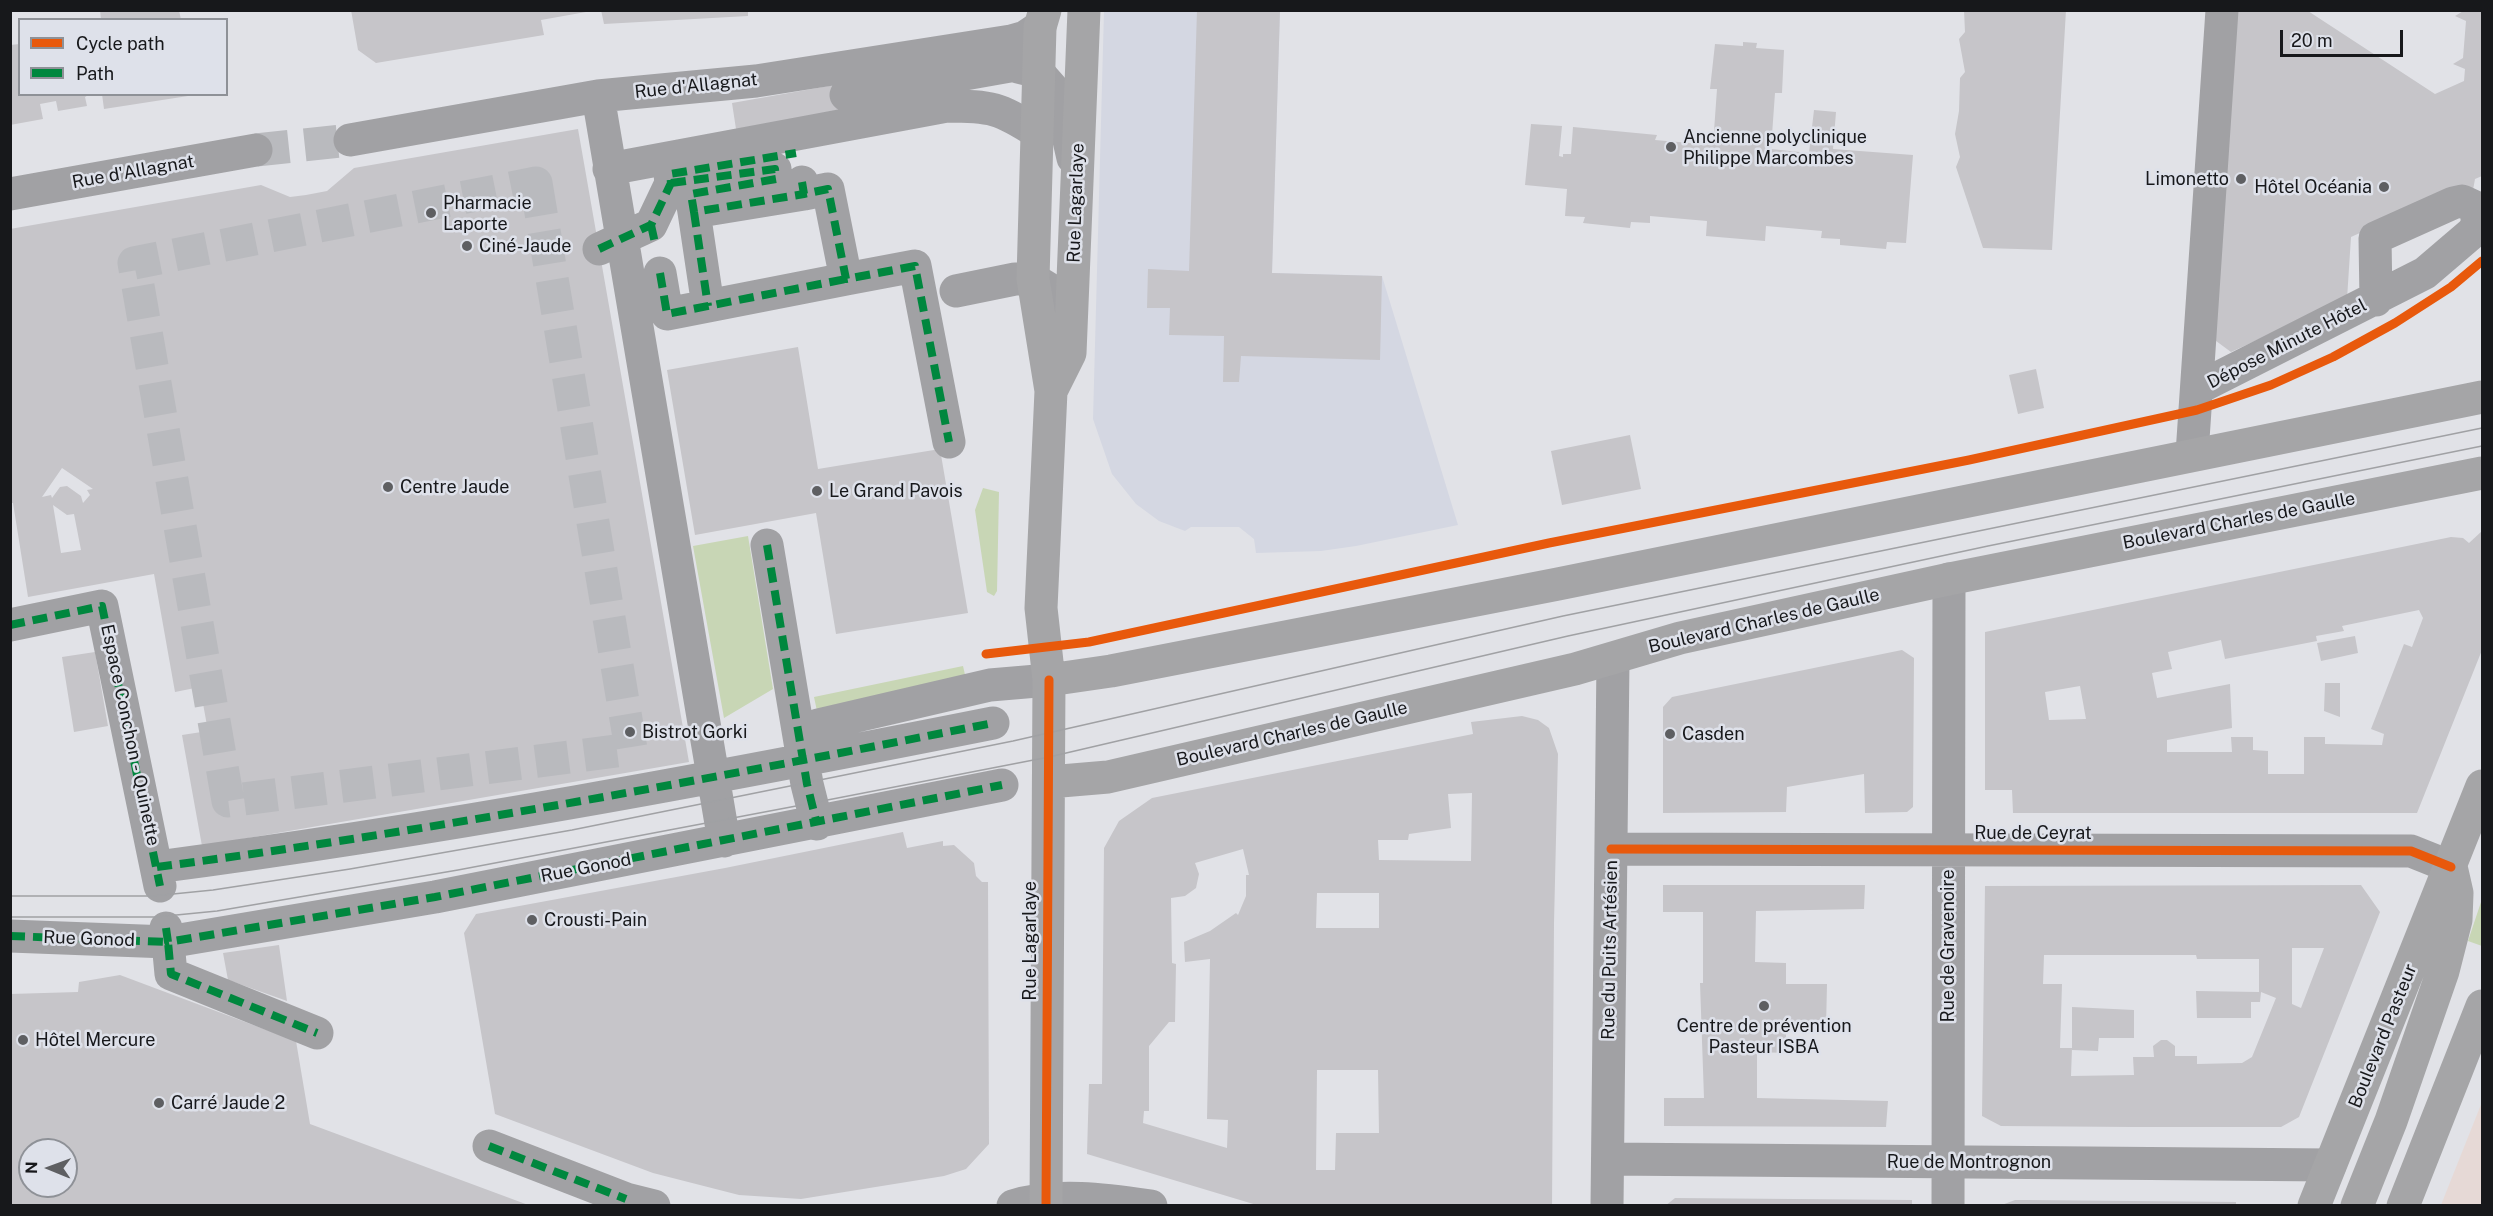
<!DOCTYPE html>
<html>
<head>
<meta charset="utf-8">
<style>
	body { margin:0 }
	#map { position:relative; width:2493px; height:1216px; overflow:hidden; background:#e1e2e7; font-family:"Public Sans",sans-serif }
	canvas { display:block }
	.frame { position:absolute; inset:0; border:12px solid #17181b; pointer-events:none }
	.legend { position:absolute; left:18px; top:18px; width:210px; height:78px; box-sizing:border-box; background:#dee1ea; border:2px solid #8e9197; margin:0; padding:8px 10px; list-style:none; font-size:18px; color:#17181b }
	.legend li { display:flex; align-items:center; gap:12px; height:30px }
	.legend b { width:30px; border:2px solid #8e9197 }
	.north { position:absolute; left:18px; top:1138px; width:60px; height:60px; box-sizing:border-box; background:#dee1ea; border:2px solid #8e9197; border-radius:50%; rotate:271deg; font-size:16px; font-weight:700; line-height:24px; text-align:center; color:#17181b }
	.north::after { content:''; display:block; margin:auto; width:21px; height:27px; background:#5e5f62; clip-path:polygon(50% 0,100% 100%,50% 72%,0 100%) }
	.scale { position:absolute; left:2280px; top:30px; width:123px; height:27px; box-sizing:border-box; border:3px solid #17181b; border-top:0; padding-left:8px; font-size:18px; line-height:21px; white-space:nowrap; color:#17181b; -webkit-text-stroke:4px #dee1ea; paint-order:stroke }
</style>
</head>
<body>
<div id="map">
<canvas width="2493" height="1216"></canvas>
<div class="frame"></div>
<ul class="legend">
<li><b style="height:8px;background:#e8590c"></b>Cycle path</li>
<li><b style="height:8px;background:#00873e"></b>Path</li>
</ul>
<div class="north">N</div>
<div class="scale">20 m</div>
</div>
<script>
const g = document.querySelector('canvas').getContext('2d');
g.lineJoin = 'round';
function fill(path, color) { g.fillStyle = color; g.fill(path, 'evenodd'); }
function trace(path, color, width, dash) { g.strokeStyle = color; g.lineWidth = width; g.lineCap = dash ? 'butt' : 'round'; g.setLineDash(dash || []); g.stroke(path); }
function label(font, color, halo, rows, align = 'center') {
  g.font = font + ' "Public Sans",sans-serif'; g.lineWidth = 5; g.setLineDash([]); g.textBaseline = 'middle'; g.strokeStyle = halo; g.fillStyle = color; for (const [text, x, y, turn = 0] of rows) {
    g.save(); g.translate(x, y); g.rotate((+turn || 0) * Math.PI / 180); g.textAlign = isNaN(turn) ? turn : align; if (halo) g.strokeText(text, 0, 0); g.fillText(text, 0, 0); g.restore();
  }
}
const commercial = new Path2D(`
	M2482 1102V1205H2441Z`);
const built = new Path2D(`
	M1104 11H1280L1272 273 1382 276 1458 525 1356 546 1321 551 1256 553 1254 539 1239 527H1191L1185 531 1159 521 1136 504 1112 474 1093 419Z`);
const green = new Path2D(`
	M983 488 999 492 997 591 994 596 987 592 975 510Z
	M748 536 773 689 724 718 693 546Z
	M963 666 966 679 817 711 814 697Z
	M2482 899V946L2468 941Z`);
const building = new Path2D(`
	M100 10H179L181 20H101Z
	M351 10H586V12L541 20 544 35 376 63 358 50Z
	M601 10H748V16L604 24Z
	M1197 10H1280L1272 273 1382 276 1380 360 1241 356 1239 382H1223L1224 336 1169 335 1170 308H1147L1148 269 1189 271Z
	M1964 10H2066L2052 250 1983 248 1956 167 1960 157 1955 134 1959 111 1960 78 1965 72 1959 39 1965 32Z
	M2233 10 2308 11 2435 94 2464 81 2465 69 2453 64 2463 58 2466 21 2455 16 2465 10H2482V176L2475 179 2473 190 2465 185 2351 237 2347 299 2231 352 2212 338Z
	M1743 42 1757 43 1756 48 1784 50 1782 93H1775L1771 149 1809 153 1814 110 1836 112 1833 149 1913 155 1906 243 1887 242 1886 249 1840 245V239L1821 238 1822 231 1766 226 1765 241 1706 236 1707 221 1650 216V223L1631 222 1630 228 1583 223 1585 217 1565 216 1567 189 1525 185 1531 124 1562 126 1559 156 1563 157V154H1571L1573 127 1657 135 1655 140 1713 145 1717 89H1710L1715 44 1743 46Z
	M20 44V94H90L85 97 87 106 58 111 56 101 40 104 43 119 10 125V45Z
	M840 84 845 111 736 129 732 103Z
	M102 94H188V96L104 109Z
	M578 129 689 762 202 846 182 735 208 731 200 687 175 692 154 574 28 597 13 503H10V229L261 185 290 197 306 195 327 191 354 168ZM62 468 93 489 87 490 90 495 83 503 81 496 67 486 60 487 52 498 51 495 42 497ZM53 505 67 515 74 514 81 550 61 553Z
	M798 347 818 469 940 449 968 613 836 634 816 513 695 535 667 370Z
	M2036 369 2044 408 2018 414 2009 375Z
	M1630 435 1641 489 1562 505 1551 451Z
	M2482 531V650L2417 813H2013L2012 790H1985V632L2451 537 2463 538 2469 543ZM2419 610 2423 618 2412 647 2404 644 2371 729 2384 734 2382 745 2325 744V737H2304V774H2268V751L2253 750V737H2231L2232 752H2167V740L2232 728 2230 684 2157 698 2152 673 2172 669 2168 652 2221 640 2225 659 2317 641 2316 636 2344 631 2342 626ZM2080 686 2086 719 2049 720 2045 692Z
	M2355 636 2358 653 2321 661 2317 643Z
	M1902 650 1914 658 1913 807 1907 812 1865 813 1864 774 1787 787 1786 812 1663 813V707L1672 697Z
	M95 652 108 726 74 732 62 657Z
	M2325 683H2340V717L2324 711Z
	M1522 716 1538 720 1549 728 1558 754 1554 923 1552 1206H1260L1087 1154 1089 1084H1102L1104 848 1119 821 1152 798 1473 734 1471 722ZM1472 793 1471 861 1379 860 1378 840H1408L1409 834 1451 828 1448 794ZM1243 849 1249 875H1246V896L1238 915 1236 913 1210 931 1184 942 1185 962 1210 959 1207 1119 1228 1120 1227 1148 1143 1123 1144 1111H1149V1046L1169 1022H1175L1176 964 1172 963 1171 898 1185 896 1196 888 1199 874 1195 863ZM1317 893H1379V928H1316ZM1317 1070H1378L1379 1133H1336L1335 1170H1316Z
	M903 832 907 848 943 841V846L954 845 974 863 976 876 982 882H988L989 1144 966 1169 944 1176 801 1199 739 1195 653 1173 495 1114 464 933 476 914 725 868Z
	M1663 885H1865L1864 909 1756 911 1755 962 1786 963V984H1827L1826 1028H1786V1053L1757 1052V1098L1888 1101 1886 1127 1664 1126V1098H1704L1700 983H1703V912H1663Z
	M2361 885 2380 912 2299 1117 2281 1127H2133L2001 1126 1982 1116 1985 886ZM2292 948H2324L2301 1008 2292 1004ZM2044 955H2196L2197 959H2259V992L2196 991 2197 1018H2251V1002H2260L2261 992 2276 998 2252 1057 2242 1063 2197 1064V1056H2175V1046L2167 1040H2161L2153 1046 2154 1057H2133L2134 1075 2071 1076 2072 1048H2060L2062 984H2043Z
	M279 945 287 1001 228 980 223 953Z
	M120 975 296 1041 310 1124 531 1206H10V994L78 992 79 982ZM30 1150H66V1186H30Z
	M2072 1007 2134 1010V1038H2099L2098 1051 2072 1050Z
	M1675 1198 1912 1200V1206H1665Z
	M2015 1200H2026L2236 1202V1206H1999Z`);
const minorTunnel = new Path2D(`
	M256 150 350 140
	M536 183 631 749 228 801 134 263Z`);
const minor = new Path2D(`
	M1018 67 1038 72 1059 96 1073 158
	M846 95 1010 66 1028 55 1039 29
	M598 96 724 841
	M350 140 598 96 756 81 1011 41 1025 37 1040 27
	M609 169 947 106C991 106 1000 108 1037 132
	M802 182 804 194 828 189 846 279 915 266 949 442
	M671 183 775 169 776 179 691 194 694 212 804 194
	M10 194 256 150
	M694 212 708 306
	M599 249 651 225 671 183 670 174 682 172
	M660 273 667 314 846 279
	M956 291 1015 279H1033L1059 295 1066 334
	M2198 388 2425 273 2473 232 2478 223 2475 207 2462 201 2453 203 2375 238 2376 300
	M2192 454 2222 10
	M767 545 807 784 817 824
	M10 625 102 606 160 886
	M818 725 990 685 1049 680
	M1611 849 2411 851 2451 867
	M157 867C438 830 716 778 993 723
	M166 928 168 942 435 897 1002 785
	M10 936 168 942 171 974 317 1033
	M489 1146 626 1199 654 1206
	M1608 1159 2330 1165
	M1013 1206C1055 1192 1109 1200 1151 1206
	M1607 1206 1613 659
	M1948 1206 1949 579`);
const major = new Path2D(`
	M1045 10 1040 27 1033 279 1051 391 1041 608 1049 680 1046 1206
	M1051 391 1070 353 1084 10
	M1049 680 1111 671 1558 584 2482 397
	M1049 782 1108 777 1575 669 1680 638 1949 579 2482 473
	M2314 1206 2482 786
	M2357 1206 2391 1121 2443 971 2456 920 2457 893 2452 871
	M2403 1206 2482 1006`);
const tram = new Path2D(`
	M10 896H153L213 890 350 869 572 830 1013 741 1563 616 2482 428
	M10 917H156L217 911 458 870 812 803 1049 757 1568 636 1988 546 2482 446`);
const quiet = new Path2D(`
	M802 182 804 194 828 189 846 279 915 266 949 442
	M671 183 775 169 776 179 691 194 694 212 804 194
	M694 212 708 306
	M651 225 655 243
	M599 249 651 225 671 183 670 174 796 153
	M660 273 667 314 846 279
	M767 545 807 784 817 824
	M10 625 102 606 160 886
	M157 867C438 830 716 778 993 723
	M166 928 168 942 435 897 1002 785
	M10 936 168 942 171 974 317 1033
	M489 1146 626 1199`);
const cycleway = new Path2D(`
	M986 654 1089 642 1549 543 1969 460 2197 410 2271 385 2333 357 2395 323 2451 287 2482 261
	M1611 849 2411 851 2451 867
	M1046 1206 1049 680`);
const markers = [
	[1671,147,6,"#5e5f62"],
	[2241,179,6,"#5e5f62"],
	[2384,187,6,"#5e5f62"],
	[431,213,6,"#5e5f62"],
	[467,246,6,"#5e5f62"],
	[388,487,6,"#5e5f62"],
	[817,491,6,"#5e5f62"],
	[630,732,6,"#5e5f62"],
	[1670,734,6,"#5e5f62"],
	[532,920,6,"#5e5f62"],
	[1764,1006,6,"#5e5f62"],
	[23,1040,6,"#5e5f62"],
	[159,1103,6,"#5e5f62"]
];
const streetNames = [
	["Rue d'Allagnat",696,86,-6],
	["Rue d'Allagnat",133,172,-10],
	["Rue Lagarlaye",1076,203,-88],
	["Dépose Minute Hôtel",2287,344,-27],
	["Boulevard Charles de Gaulle",2239,521,-11],
	["Boulevard Charles de Gaulle",1764,621,-13],
	["Boulevard Charles de Gaulle",1292,734,-13],
	["Espace Conchon - Quinette",130,735,78],
	["Rue de Ceyrat",2033,833],
	["Rue Gonod",586,868,-11],
	["Rue Gonod",89,939,2],
	["Rue Lagarlaye",1030,941,-90],
	["Rue de Gravenoire",1948,946,-90],
	["Rue du Puits Artésien",1610,950,-89],
	["Boulevard Pasteur",2383,1036,-68],
	["Rue de Montrognon",1969,1162]
];
const poiNames = [
	["Ancienne polyclinique",1683,137],
	["Philippe Marcombes",1683,158],
	["Limonetto",2229,179,"right"],
	["Hôtel Océania",2372,187,"right"],
	["Pharmacie",443,203],
	["Laporte",443,224],
	["Ciné-Jaude",479,246],
	["Centre Jaude",400,487],
	["Le Grand Pavois",829,491],
	["Bistrot Gorki",642,732],
	["Casden",1682,734],
	["Crousti-Pain",544,920],
	["Centre de prévention",1764,1026,"center"],
	["Pasteur ISBA",1764,1047,"center"],
	["Hôtel Mercure",35,1040],
	["Carré Jaude 2",171,1103]
];
fill(commercial, '#e6d9d6');
fill(built, '#d4d7e2');
fill(green, '#c8d6b5');
fill(building, '#c6c5c9');
trace(minorTunnel, '#b9babe', 33, [33, 16]);
trace(minor, '#a1a1a4', 33);
trace(major, '#a5a5a7', 33);
trace(tram, '#a0a1a4', 1.5);
trace(quiet, '#00873e', 8, [15, 8]);
trace(cycleway, '#e8590c', 9);
for (const [x, y, r, color] of markers) { const dot = new Path2D(); dot.arc(x, y, r, 0, 2 * Math.PI); g.fillStyle = color; g.fill(dot); trace(dot, '#dee1ea', 2); }
label('18px', '#17181b', '#dee1ea', streetNames);
label('18px', '#17181b', '#dee1ea', poiNames, 'left');
</script>
</body>
</html>
